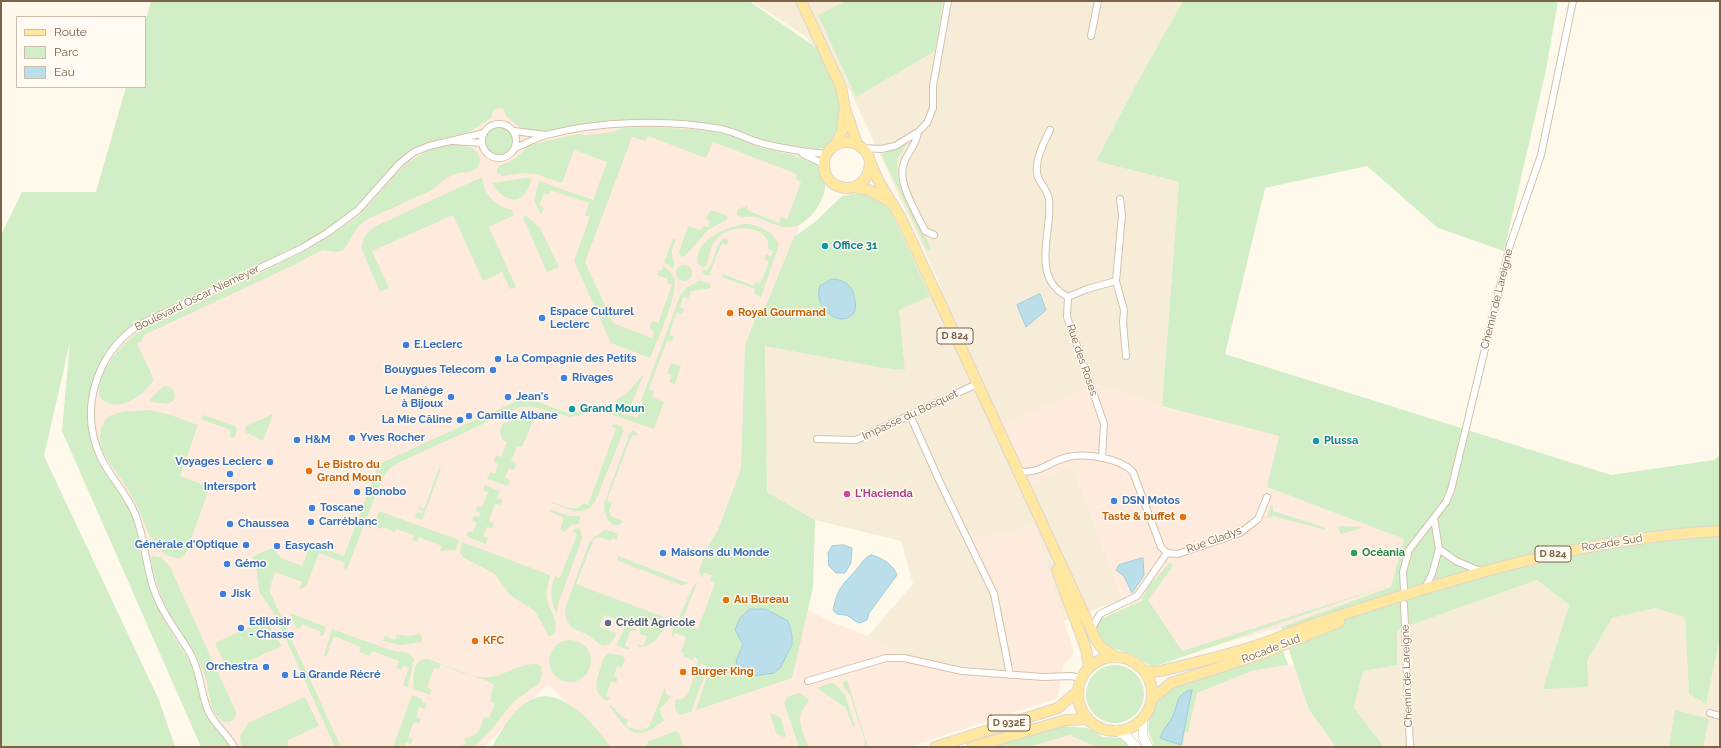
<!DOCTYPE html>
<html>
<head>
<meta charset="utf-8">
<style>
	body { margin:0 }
	#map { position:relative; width:1721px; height:748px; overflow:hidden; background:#fef9ea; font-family:Raleway,sans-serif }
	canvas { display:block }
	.frame { position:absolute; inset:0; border:2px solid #7c6249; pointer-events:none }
	.legend { position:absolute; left:16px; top:16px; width:130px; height:72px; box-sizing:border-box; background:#fffbf2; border:1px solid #cbbeae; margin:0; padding:5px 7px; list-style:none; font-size:12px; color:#7c6249 }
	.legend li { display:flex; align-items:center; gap:8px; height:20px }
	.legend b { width:20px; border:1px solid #cbbeae }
</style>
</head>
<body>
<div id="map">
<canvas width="1721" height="748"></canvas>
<div class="frame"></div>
<ul class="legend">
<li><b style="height:5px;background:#ffe7a0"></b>Route</li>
<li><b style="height:11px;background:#d1eec6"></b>Parc</li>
<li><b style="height:11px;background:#bbdeeb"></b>Eau</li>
</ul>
</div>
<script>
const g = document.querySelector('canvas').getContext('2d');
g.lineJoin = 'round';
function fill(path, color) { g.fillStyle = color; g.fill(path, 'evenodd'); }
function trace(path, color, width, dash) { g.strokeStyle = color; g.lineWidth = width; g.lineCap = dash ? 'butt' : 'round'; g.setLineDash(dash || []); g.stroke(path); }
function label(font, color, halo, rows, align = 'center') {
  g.font = font + ' Raleway,sans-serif'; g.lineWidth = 3; g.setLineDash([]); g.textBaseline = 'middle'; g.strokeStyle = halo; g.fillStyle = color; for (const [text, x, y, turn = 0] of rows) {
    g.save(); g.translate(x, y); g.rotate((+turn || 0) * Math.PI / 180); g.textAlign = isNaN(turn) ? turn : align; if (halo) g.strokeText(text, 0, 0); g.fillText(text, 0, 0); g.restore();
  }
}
const residential = new Path2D(`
	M751 1H1183L1139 79 1096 161 1179 182 1162 406 1094 384 1072 465 1123 599 1064 621 1035 526 974 539 1000 591 1015 665 1004 670 956 665 903 654 868 636 913 584 901 541 815 520 767 492 765 345 883 368 905 370 899 310 942 289 850 90 805 36Z
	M1537 580 1569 605 1544 688 1587 661 1612 618 1655 608 1685 616 1689 694 1706 703 1720 637V747H1384L1354 708 1363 671 1397 665V630Z`);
const commercial = new Path2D(`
	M498 103 825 145 752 374 756 504 726 566 831 622 868 636 903 654 956 665 1004 670 1015 665 1000 591 973 539 1035 526 1074 653 1063 667 1058 698 909 747H611L548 684 484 747H216L90 461 76 393 119 328 395 151Z
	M1094 384 1162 406 1280 436 1267 487 1404 539 1391 587 1281 627 1181 655 1123 599 1072 465 1033 484 1002 425Z
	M1294 664 1309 710 1336 747H1183L1186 732H1188L1197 693 1252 671Z
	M1070 735 1103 747H1028Z`);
const green = new Path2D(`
	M151 1H749L821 51 834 79 840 101V131L828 147 818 149 781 144 764 140 732 128 671 121 606 122 543 132 528 131 521 128 506 116 503 108 494 109 491 118 469 132 433 141 408 153 395 163 355 209 311 239 147 317 127 330 116 341 99 365 91 389 89 427 93 444 134 518 149 584 156 603 165 622 195 670 206 714 231 747H201L62 431 70 342 44 456 159 700 175 747H1V235L22 192H96L126 87H145V23Z
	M846 1H943L935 51 856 97 818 15Z
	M1183 1H1558L1546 70 1504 251 1438 228 1367 166 1265 188 1225 354 1611 475 1714 460 1720 455V637L1706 704 1689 694 1685 617 1655 608 1612 618 1587 661 1588 687 1543 689 1569 605 1537 580 1397 630V665L1363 671 1354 708 1384 747H1336L1309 710 1281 627 1391 587 1404 539 1267 487 1279 436 1162 406 1179 182 1096 161 1139 79Z
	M649 127C673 128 696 129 719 133 733 135 746 142 759 147 774 152 811 156 821 169 835 187 813 223 793 227 779 229 767 220 755 217 749 216 742 218 737 215V210L748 205 747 210 779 223 781 217 787 219 801 182 796 179 797 174 713 142 706 158 648 136 646 141 632 137 585 262 613 323 652 338 654 333 650 327 652 321 658 323 672 285 667 283 668 279 657 275 659 270 661 271 663 266C667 269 672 273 674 278 679 293 657 341 650 358L611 343 574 261 590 217 585 215 589 203 551 190 549 195 544 193 539 205 544 208 541 215 534 200 539 181 593 200 607 162 574 150 562 183 536 174 523 173 502 176 497 173V170L499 166 513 160 530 145 578 134 587 135 614 132 622 128Z
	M485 141a14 14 0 1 1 28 0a14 14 0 1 1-28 0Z
	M910 140 897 159V177L931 249 927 250 882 155Z
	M447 145C459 144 476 145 480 158 480 172 469 172 459 173 450 175 440 182 434 189L366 220 357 228 344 250 337 252 322 250 294 265 144 335 142 341 137 343 154 380C143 395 121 413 102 400 88 380 124 342 139 331L312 248 360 215 404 165 427 151Z
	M482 177C484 196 495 205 512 210L514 215 489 227 516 287 510 289 502 272 483 281 453 215 372 251 389 288 380 292 362 250C361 239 367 231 376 226Z
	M526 178 532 179C530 185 527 192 523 196 512 206 497 193 492 183Z
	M864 192 880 199 889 207 930 296 899 310 905 370 883 368 765 346 767 492 815 520 813 588 792 678 696 710 709 669 703 664 695 669 698 659 694 657 692 660 683 656 684 653 681 652 686 637 675 633 673 638 672 633 677 621 698 629 715 583 710 580 712 575 704 573 702 578 699 571 708 546 718 530 741 469 745 345 755 320 767 303 794 237 815 222 842 196Z
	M711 210 726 215 728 219 708 230 685 256 681 257 679 252 688 226 701 230 703 226 708 227 710 221 705 219Z
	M524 216H527L540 228 559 267 547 272 523 218Z
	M744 224C759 224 773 231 779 245L761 297 754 294 755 289 721 277 723 274 754 286 756 282 760 284 769 262 764 259 766 254 771 256 773 251 768 249V241C759 222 724 226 714 242 709 249 710 258 706 266L702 267 698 264C693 241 725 227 744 224Z
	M673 239H676C673 248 669 254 675 262L673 269 664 262Z
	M723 239H727L728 241 727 245 722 243 710 273 715 275H704L701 270H707C716 260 713 248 723 239Z
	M676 273a8 8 0 1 1 16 0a8 8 0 1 1-16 0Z
	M699 281 709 283 711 288 691 291 688 299 683 297 680 307 684 309 682 314 677 312 669 335 674 337 672 342 667 340 649 389 654 391 652 397 664 402 654 429 601 411 570 417 534 407H520L400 462 389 469 382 479 347 569 343 568 345 563 319 553 306 587 299 589 302 582 275 572 270 587V592L341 747H335L275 615 259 591 256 565 252 557 272 548 281 558 302 566 311 544 344 556 379 464 525 397 570 414 601 406 637 418 643 401H641L680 296 687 287Z
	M671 363 681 366 675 384 669 382 672 375 667 373Z
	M644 374 629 410 615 405V401L627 393Z
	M164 386 171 387C175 392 176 396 173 401L167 404 151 402 150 399Z
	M148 410 168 414 198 425 180 476 210 487 185 555 181 558C157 559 148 533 141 515 137 506 132 496 127 488 116 469 90 447 104 423 105 420 108 416 112 415 123 410 136 411 148 410Z
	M273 414 263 441 245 432 246 426Z
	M528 414 535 416 522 447 517 446 511 461 516 463 514 470 509 468 505 478 510 480 508 486 487 479 490 472 495 474 498 464 494 462 496 455 501 457 507 442 502 440 500 431 503 424Z
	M204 415 235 426 237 430 234 438 230 437V430L201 419Z
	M614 424 623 427 622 430H624L595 502C582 518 568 509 552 503V502C562 505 576 514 583 503L588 505 616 428 611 427Z
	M632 430 637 433V436L632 435 607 500 612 503 609 511 611 516 623 521 619 525H614C606 521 604 512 604 504L630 432 631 433Z
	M439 468 441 469 422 520 415 517 417 512 422 514 423 511 418 509 419 507 424 509Z
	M485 485 500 491 497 498 502 500 501 505 495 504 489 521 494 523 492 528 487 527 483 536 488 538 486 544 466 536 468 531 473 532 477 523 472 521 474 516 479 517 480 513 476 511 477 506 482 507 488 492 483 490Z
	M1271 505 1273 506V511L1324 527 1326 530 1272 516 1270 518H1267Z
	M550 509 569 516H580L579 524 570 526 565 532 560 530 564 518 549 511Z
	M379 511 459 540 456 550 440 551 442 546 419 537 417 542 412 540 414 535 396 529 395 532 382 527 381 529 376 527 378 522 376 521 374 526Z
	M1341 526 1360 527 1362 528 1341 534 1338 528Z
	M580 528 582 539 558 604 557 614C550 601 550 590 555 576L560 578 577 534 572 532 574 529Z
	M605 530 614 532 617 535V540L612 538 611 541 599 537 594 539 576 584 669 619C664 630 653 649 638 647V644L643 646 647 636 640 634V628C635 623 627 620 621 623V621L604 615 599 627 617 633 610 644 602 646 588 635 572 628 566 619 565 612 566 606 589 543 594 537Z
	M462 542 550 575C549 583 545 591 547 600 550 611 560 623 554 634L550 636 548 635 535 611 510 595 495 574 464 558 460 553Z
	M152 556 161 557 170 567 236 712C236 720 231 723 224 722 208 713 210 692 205 676 199 657 187 644 177 628 164 607 156 584 151 560Z
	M618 556 685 582H688L686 584 681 585 618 561 617 560Z
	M1170 562 1173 566 1148 600 1182 651 1387 586 1162 664 1151 666 1131 654 1105 646 1095 627 1100 619 1141 601 1149 586Z
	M695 583H697L683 619 680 617V614Z
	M290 613 326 627 323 635 319 636 321 632 302 624 300 629 296 628Z
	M265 620 282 646 231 669 224 662 215 643Z
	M626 626 635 629 637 631H630L625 646 630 648 628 650 616 645Z
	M332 629 390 650 409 653 414 659 408 687 403 685 409 668 404 665 401 670 396 668 399 661 372 651 370 656 359 652 361 647 334 636 326 657 324 656Z
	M397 634 405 636 420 634 422 637V642L401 645 383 641 385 636 395 640Z
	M549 661a21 21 0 1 1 42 0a21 21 0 1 1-42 0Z
	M1283 650 1288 665 1252 671 1197 693 1188 733 1185 732 1183 747H1154L1148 730 1149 718 1157 700 1172 688 1185 683Z
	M609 653 623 656 625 659 622 668 617 666 614 676 618 678 616 683 611 681 606 696 610 698 607 701C592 691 596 683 600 669 602 661 602 658 609 653Z
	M423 659H428C447 666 471 680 491 677 507 674 520 663 537 664L541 667 542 674 540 683 514 701 492 729 474 747H457L466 744 464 739C479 734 479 731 484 717L489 718 495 703 490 701 494 684 441 664 439 669 434 668 427 687 432 690 430 695 413 689C414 678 412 663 423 659Z
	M1086 694a29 29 0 1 1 58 0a29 29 0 1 1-58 0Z
	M698 672 703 674 704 677 691 712 679 715C675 712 674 704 676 699 692 703 689 679 698 672Z
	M847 680 867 744V747H864L865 740 850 695 843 686V682Z
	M830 683H834L845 695 855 726 853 727 845 707 817 688Z
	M665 687 666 694 671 697 660 709 661 715 665 721C658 723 654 729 648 731 629 740 619 718 609 705L612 706 623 718 628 720 626 726C635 729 643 733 650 725Z
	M799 693 809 699C808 704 803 707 801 713 798 722 804 740 810 747H799L784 703 787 697Z
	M412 695 422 699V702L427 703 425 709 419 707 416 717 421 719 419 724 414 722 408 737 413 739 411 744 406 742 404 747H393Z
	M546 696C574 699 595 726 611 747H492C505 725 518 698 546 696Z
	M305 697 319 726 288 740V747H241L240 736 248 723Z
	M1675 710 1709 719 1703 747H1669Z
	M771 713 781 718 786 737H783L776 733 770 714Z
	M1064 726 1088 728 1103 737 1121 738 1131 747H1096L1070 735 1028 747H987Z
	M676 731 679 733 684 747H645L649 741Z`);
const water = new Path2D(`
	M832 279C851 279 857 295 855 311 843 332 811 307 820 286Z
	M1040 294 1046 310 1026 327 1017 305Z
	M844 545 852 548 851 563 845 573H836L829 566 828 553 832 546Z
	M871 555C881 557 894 565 897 575L869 613 867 620 860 623C855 622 853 619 848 616 842 613 837 617 833 610 838 587 841 587 856 570 862 564 862 559 871 555Z
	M1143 558 1144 575 1132 593 1124 576 1116 570 1119 565Z
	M750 609H766L788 621 792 635V645L780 668 774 673 746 677 739 672 736 661 743 644 735 630 740 618Z
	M1192 690 1181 745 1160 738C1163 729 1169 724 1173 716 1179 702 1175 694 1192 690Z`);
const minor = new Path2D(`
	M1091 36 1098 1
	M482 141a17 17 0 1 1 34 0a17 17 0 1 1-34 0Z
	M1050 130C1044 142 1033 163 1038 177 1041 184 1048 192 1049 199 1053 232 1029 277 1068 297
	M514 131 545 135
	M918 132C916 146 908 151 904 163 896 182 917 213 925 231L934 235
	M453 141 482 143
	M515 148C525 144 536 138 546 135 599 121 667 119 721 129 736 132 749 140 764 144 785 149 805 152 826 154
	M863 148 881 149 895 146 918 132 927 123 933 108V86L948 1
	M803 154 824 164
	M1120 199 1122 215 1116 281 1124 310 1123 322 1126 356
	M1068 297 1067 317 1104 424 1102 458
	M1068 297 1087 289 1116 281
	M910 415 939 480 994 594 1010 675
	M817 439 856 440 977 384
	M1018 472C1043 473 1047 462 1068 457 1086 453 1120 458 1133 472L1161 547 1167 553
	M1439 549 1456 561 1480 571
	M1167 553 1178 554 1240 533 1258 519 1267 497
	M1404 588 1403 572 1409 550 1446 502 1451 490 1510 245 1541 155 1573 1
	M1425 588 1432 574 1439 549 1434 518
	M1404 604 1410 747
	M1091 630 1100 614 1137 596 1167 553
	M808 681 886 658H904L962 671 1043 677 1071 676 1082 678
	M1710 713 1720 716
	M234 747C227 733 212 723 207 708 200 689 200 670 190 653 177 631 161 612 153 587 145 563 145 537 135 514 127 494 112 479 102 460 78 412 95 356 137 326L302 248 327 233 358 210 400 163 414 152 429 146 484 133`);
const secondary = new Path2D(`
	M1143 718V736L1148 747
	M1117 730 1127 737 1136 747`);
const primary = new Path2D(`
	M801 1 841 87 845 108 857 144
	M836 144 842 132 844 112
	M870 162C869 202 816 192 825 158 827 151 832 146 839 143 847 141 856 142 862 148 868 152 869 158 871 164 878 185 892 201 902 220L1096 640 1102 648 1116 657
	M855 187 869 190 889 201
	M1057 570 1086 649 1089 667
	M1078 694a37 37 0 1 1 74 0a37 37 0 1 1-74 0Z
	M1143 670 1152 672 1161 671C1193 663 1226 656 1258 645 1277 639 1295 630 1314 624 1447 580 1580 538 1720 531
	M1152 699 1171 683 1261 654 1339 622
	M935 747 1058 708 1078 691
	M972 747 1066 720 1088 719`);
const markers = [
	[825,246,4,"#0f9aa8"],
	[730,313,4,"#e8710a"],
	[542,318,4,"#3f7fe0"],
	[406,345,4,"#3f7fe0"],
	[498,359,4,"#3f7fe0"],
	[493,370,4,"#3f7fe0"],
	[564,378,4,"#3f7fe0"],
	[451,397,4,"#3f7fe0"],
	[508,397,4,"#3f7fe0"],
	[572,409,4,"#0f9aa8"],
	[469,416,4,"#3f7fe0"],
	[460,420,4,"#3f7fe0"],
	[352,438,4,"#3f7fe0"],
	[297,440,4,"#3f7fe0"],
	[1316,441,4,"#0f9aa8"],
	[270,462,4,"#3f7fe0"],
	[309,471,4,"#e8710a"],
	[230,474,4,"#3f7fe0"],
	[357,492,4,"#3f7fe0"],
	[847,494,4,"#d1479c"],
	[1114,501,4,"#3f7fe0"],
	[312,508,4,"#3f7fe0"],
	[1183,517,4,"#e8710a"],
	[311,522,4,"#3f7fe0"],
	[230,524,4,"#3f7fe0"],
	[246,545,4,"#3f7fe0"],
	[277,546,4,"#3f7fe0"],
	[663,553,4,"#3f7fe0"],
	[1354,553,4,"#2e9e5b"],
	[227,564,4,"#3f7fe0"],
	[223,594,4,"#3f7fe0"],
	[726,600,4,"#e8710a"],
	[608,623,4,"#5c6f8a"],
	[241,628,4,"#3f7fe0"],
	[475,641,4,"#e8710a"],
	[266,667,4,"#3f7fe0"],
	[683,672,4,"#e8710a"],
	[285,675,4,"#3f7fe0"]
];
const shields = [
	[955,336,36],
	[1553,554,36],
	[1009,723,42]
];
const shieldNames = [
	["D 824",955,336],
	["D 824",1553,554],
	["D 932E",1009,723]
];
const cultureNames = [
	["Office 31",833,246],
	["Grand Moun",580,409],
	["Plussa",1324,441]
];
const streetNames = [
	["Boulevard Oscar Niemeyer",197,298,-26],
	["Chemin de Lareigne",1497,299,-76],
	["Rue des Roses",1082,360,71],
	["Impasse du Bosquet",910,415,-25],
	["Rue Gladys",1214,540,-20],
	["Rocade Sud",1612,543,-9],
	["Rocade Sud",1271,649,-21],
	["Chemin de Lareigne",1407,676,-92]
];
const shopNames = [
	["Espace Culturel",550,312],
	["Leclerc",550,325],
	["E.Leclerc",414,345],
	["La Compagnie des Petits",506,359],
	["Bouygues Telecom",485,370,"right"],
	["Rivages",572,378],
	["Le Manège",443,391,"right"],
	["à Bijoux",443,404,"right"],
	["Jean's",516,397],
	["Camille Albane",477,416],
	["La Mie Câline",452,420,"right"],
	["Yves Rocher",360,438],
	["H&M",305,440],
	["Voyages Leclerc",262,462,"right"],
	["Intersport",230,487,"center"],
	["Bonobo",365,492],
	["DSN Motos",1122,501],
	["Toscane",320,508],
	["Carréblanc",319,522],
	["Chaussea",238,524],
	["Générale d'Optique",238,545,"right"],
	["Easycash",285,546],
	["Maisons du Monde",671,553],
	["Gémo",235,564],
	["Jisk",231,594],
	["Ediloisir",249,622],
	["- Chasse",249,635],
	["Orchestra",258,667,"right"],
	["La Grande Récré",293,675]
];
const foodNames = [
	["Royal Gourmand",738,313],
	["Le Bistro du",317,465],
	["Grand Moun",317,478],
	["Taste & buffet",1175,517,"right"],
	["Au Bureau",734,600],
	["KFC",483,641],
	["Burger King",691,672]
];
const hotelNames = [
	["L'Hacienda",855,494]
];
const leisureNames = [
	["Océania",1362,553]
];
const serviceNames = [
	["Crédit Agricole",616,623]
];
fill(residential, '#f7ecd7');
fill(commercial, '#ffebdd');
fill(green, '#d1eec6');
fill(water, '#bbdeeb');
trace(water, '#a0cddd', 1);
trace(minor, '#d3c2ad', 8);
trace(secondary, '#d6c3ab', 10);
trace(primary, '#ddd6d0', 12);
trace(minor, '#fff', 6);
trace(secondary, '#fff', 9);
trace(primary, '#ffe7a0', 10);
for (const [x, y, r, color] of markers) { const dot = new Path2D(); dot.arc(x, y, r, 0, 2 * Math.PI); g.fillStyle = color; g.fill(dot); trace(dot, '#fffbf2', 1.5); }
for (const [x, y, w] of shields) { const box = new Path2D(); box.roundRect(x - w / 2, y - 8, w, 16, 3); g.fillStyle = '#fffbf2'; g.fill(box); trace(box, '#7c6249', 1); }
label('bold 10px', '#7c6249', null, shieldNames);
label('bold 11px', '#0d838f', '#fffbf2', cultureNames, 'left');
label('11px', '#7c6249', '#fffbf2', streetNames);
label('bold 11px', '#366cbe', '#fffbf2', shopNames, 'left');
label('bold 11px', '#c56008', '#fffbf2', foodNames, 'left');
label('bold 11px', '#b23c85', '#fffbf2', hotelNames, 'left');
label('bold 11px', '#27864d', '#fffbf2', leisureNames, 'left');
label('bold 11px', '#4e5e75', '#fffbf2', serviceNames, 'left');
</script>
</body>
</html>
